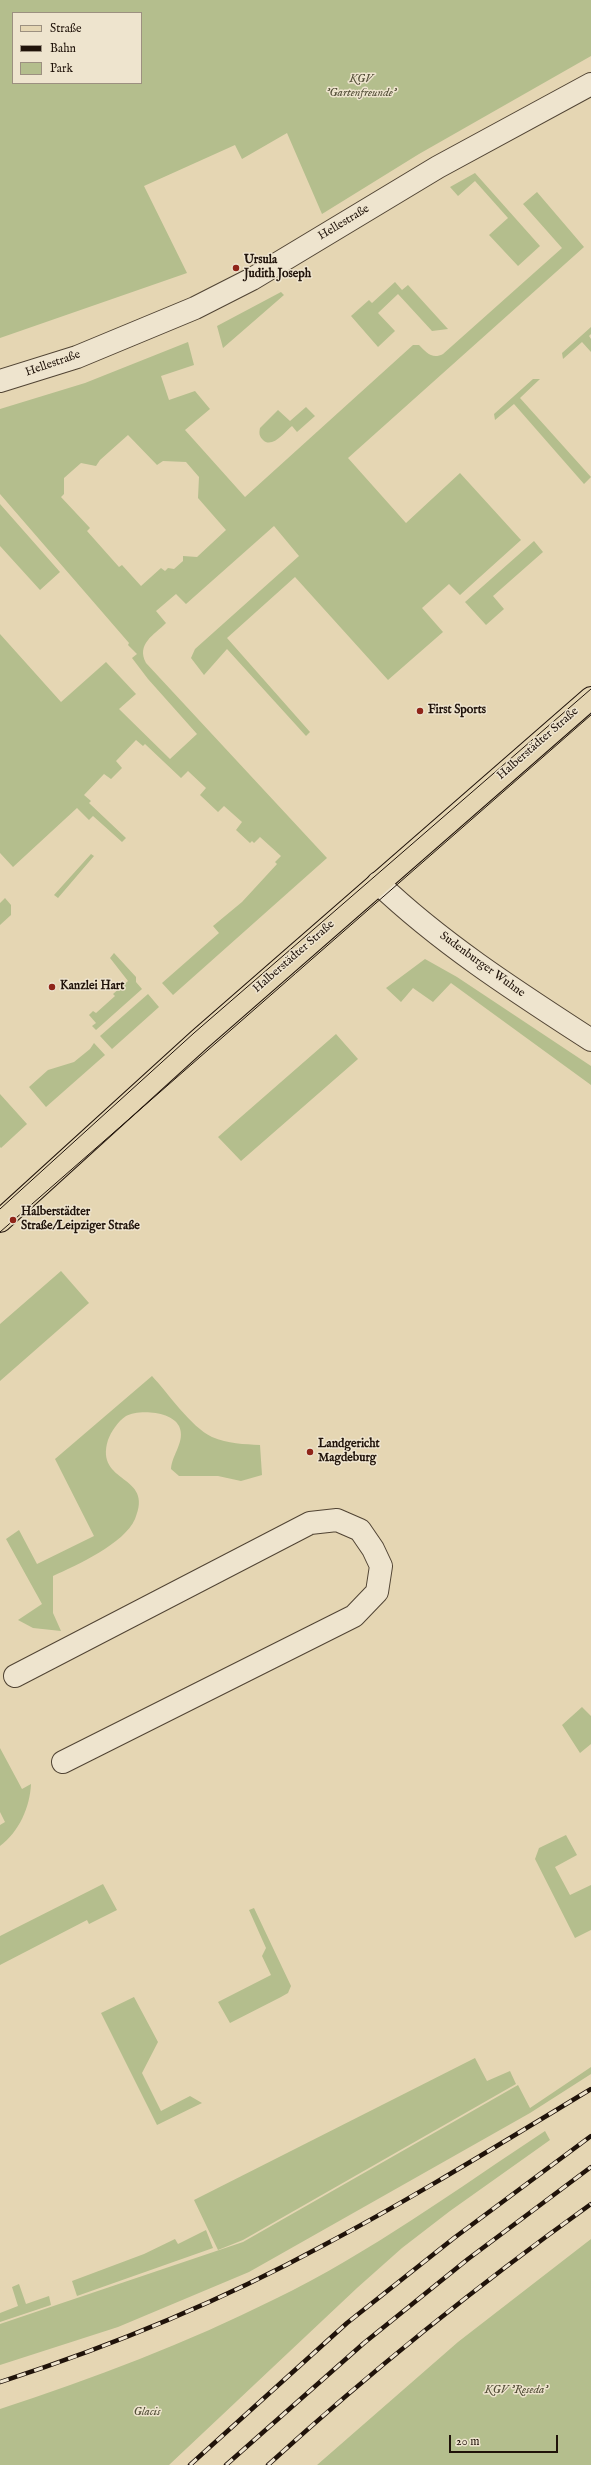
<!DOCTYPE html>
<html>
<head>
<meta charset="utf-8">
<style>
	body { margin:0 }
	#map { position:relative; width:591px; height:2465px; overflow:hidden; background:#e5d6b3; font-family:"IM FELL English",serif }
	canvas { display:block }
	.legend { position:absolute; left:12px; top:12px; width:130px; height:72px; box-sizing:border-box; background:#eee4ce; border:1px solid #9c9080; margin:0; padding:5px 7px; list-style:none; font-size:12px; color:#20130a }
	.legend li { display:flex; align-items:center; gap:8px; height:20px }
	.legend b { width:20px; border:1px solid #9c9080 }
	.scale { position:absolute; left:449px; top:2435px; width:109px; height:18px; box-sizing:border-box; border:2px solid #20130a; border-top:0; padding-left:5px; font-size:12px; line-height:14px; white-space:nowrap; color:#20130a; -webkit-text-stroke:3px #eee4ce; paint-order:stroke }
</style>
</head>
<body>
<div id="map">
<canvas width="591" height="2465"></canvas>
<ul class="legend">
<li><b style="height:5px;background:#e5d6b3"></b>Straße</li>
<li><b style="height:5px;background:#20130a"></b>Bahn</li>
<li><b style="height:11px;background:#b4be8d"></b>Park</li>
</ul>
<div class="scale">20 m</div>
</div>
<script>
const g = document.querySelector('canvas').getContext('2d');
g.lineJoin = 'round';
function fill(path, color) { g.fillStyle = color; g.fill(path, 'evenodd'); }
function trace(path, color, width, dash) { g.strokeStyle = color; g.lineWidth = width; g.lineCap = dash ? 'butt' : 'round'; g.setLineDash(dash || []); g.stroke(path); }
function label(font, color, halo, rows, align = 'center') {
  g.font = font + ' "IM FELL English",serif'; g.lineWidth = 3; g.setLineDash([]); g.textBaseline = 'middle'; g.strokeStyle = halo; g.fillStyle = color; for (const [text, x, y, turn = 0] of rows) {
    g.save(); g.translate(x, y); g.rotate((+turn || 0) * Math.PI / 180); g.textAlign = isNaN(turn) ? turn : align; if (halo) g.strokeText(text, 0, 0); g.fillText(text, 0, 0); g.restore();
  }
}
const green = new Path2D(`
	M0 0H591V56L419 154 322 214 287 133 242 159 235 145 144 186 187 273 0 338ZM13 13H141V83H13Z
	M475 173 540 246 518 266 489 235 508 218 475 181 458 196 450 187Z
	M537 192 584 247 348 458 406 523 460 473 521 540 460 595 449 584 422 608 443 632 388 680 295 577 227 638 310 732 306 736 227 649 204 675 191 658 195 649 299 556 274 526 186 604 176 594 156 611 166 623C154 635 136 644 146 663L327 858 173 995 162 983 219 933 213 926 242 902 277 864 275 862 281 856 260 837 254 843 252 841 250 843 236 830 242 822 224 806 218 812 200 795 206 788 188 771 181 778 145 744 143 746 136 740 116 761 122 768 111 779 104 774 84 795 91 801 89 803 126 838 122 842 93 816 89 820 77 808 13 867 0 853V634L61 702 106 662 136 694 119 709 170 759 197 734 148 679 132 658 137 654 128 645 129 643 0 494V409L85 383 188 342 194 365 161 376 169 400 195 391 210 409 185 430 245 497 413 345H419C426 352 432 360 443 354L562 248 523 204ZM128 435 157 465 163 461 186 462 199 477 198 498 226 530 197 557 183 556V561L174 569 168 568 165 571 161 568 141 586 122 565 119 567 87 531 90 528 61 497 64 494V478L81 463 96 466 100 460Z
	M395 282 402 290 408 285 448 329 432 331 398 294 378 313 395 331 378 347 351 316 369 300 372 303Z
	M281 292 284 295 223 348 217 326Z
	M591 327V334L589 336 591 339V352L582 342 563 359 562 353Z
	M533 379H540L520 398 591 477 584 484 514 404 495 420 494 414Z
	M306 407 315 416 297 432 292 426C285 432 272 449 263 440 259 436 259 433 260 428L278 410 290 421Z
	M0 504 60 572 40 590 0 546Z
	M534 541 543 552 493 596 504 609 486 625 465 602Z
	M91 854 94 856 58 898 54 895Z
	M5 898 11 905V915L0 925V903Z
	M114 953 136 977V982L142 989 96 1030 92 1026 96 1023 89 1015 93 1011 96 1013 115 996 113 994 128 981 110 958Z
	M425 959 457 977 591 1066V1085L451 983 433 1002 413 988 401 1002 386 988Z
	M148 994 159 1007 112 1049 100 1036Z
	M336 1034 358 1059 241 1161 218 1137Z
	M94 1043 105 1055 46 1107 29 1087 48 1070 74 1062 90 1049Z
	M0 1094 27 1124 1 1148 0 1147Z
	M61 1271 89 1303 0 1381V1324Z
	M152 1376C168 1393 191 1427 212 1437 228 1444 244 1444 260 1445L262 1475 241 1481 218 1476H179L171 1469C172 1454 186 1441 179 1426 172 1411 138 1409 126 1416 118 1421 111 1432 108 1440 94 1485 155 1473 135 1519 124 1544 77 1565 53 1576V1613L61 1631 33 1628 18 1620 42 1604 6 1539 19 1530 37 1564 94 1536 55 1459Z
	M582 1707 591 1716V1744L580 1753 562 1725Z
	M0 1748 22 1789 31 1784C30 1807 19 1832 0 1846V1825L5 1822 0 1812Z
	M566 1835 577 1855 555 1867 570 1895 591 1885V1930L575 1938 535 1859 539 1848Z
	M103 1884 117 1910 89 1924 87 1920 0 1965V1936Z
	M254 1908 291 1986 288 1993 281 1997 230 2023 218 2002 271 1975 262 1956 266 1948 249 1910Z
	M134 1997 158 2042 142 2073 161 2111 190 2096 202 2103 157 2125 101 2013Z
	M475 2058 487 2081 510 2071 516 2084 243 2240 218 2250 194 2200Z
	M591 2067V2074L530 2113 249 2272 118 2327 0 2365V2324L243 2242 518 2085 530 2108Z
	M545 2131 550 2140 450 2211 402 2248 357 2288 169 2465H0V2409C94 2378 187 2343 275 2299 370 2253 457 2189 545 2131Z
	M206 2230 213 2248 77 2296 72 2281 144 2254 175 2239 178 2244Z
	M591 2239V2465H317L458 2342Z
	M19 2284 26 2304 49 2296 51 2305 0 2322V2313L18 2306 12 2287Z`);
const minor = new Path2D(`
	M0 381 77 357 195 308 252 279 438 167 591 84
	M378 883C442 944 517 992 591 1040
	M15 1676 310 1523 337 1520 360 1530 373 1549 381 1566 377 1592 354 1616 63 1762`);
const major = new Path2D(`
	M0 1221 199 1040 591 698`);
const tram = new Path2D(`
	M0 1209 194 1033 591 689
	M0 1232 591 715`);
const rail = new Path2D(`
	M0 2382C112 2346 221 2301 324 2245 415 2197 503 2142 591 2089
	M190 2465 347 2323 454 2238 591 2136
	M226 2465 364 2343 468 2259 591 2167
	M268 2465C371 2371 478 2285 591 2204`);
const markers = [
	[236,268,4,"#8f2418"],
	[420,711,4,"#8f2418"],
	[52,987,4,"#8f2418"],
	[13,1220,4,"#8f2418"],
	[310,1452,4,"#8f2418"]
];
const parkNames = [
	["KGV",361,80],
	["'Gartenfreunde'",361,94],
	["KGV 'Reseda'",516,2391],
	["Glacis",147,2413]
];
const streetNames = [
	["Hellestraße",344,223,-31],
	["Hellestraße",53,364,-19],
	["Halberstädter Straße",538,744,-41],
	["Halberstädter Straße",294,957,-41],
	["Sudenburger Wuhne",482,965,36]
];
const poiNames = [
	["Ursula",244,261],
	["Judith Joseph",244,275],
	["First Sports",428,711],
	["Kanzlei Hart",60,987],
	["Halberstädter",21,1213],
	["Straße/Leipziger Straße",21,1227],
	["Landgericht",318,1445],
	["Magdeburg",318,1459]
];
fill(green, '#b4be8d');
trace(minor, '#514434', 24);
trace(major, '#20130a', 24);
trace(minor, '#eee4ce', 22);
trace(major, '#e5d6b3', 22);
trace(tram, '#20130a', 1);
trace(rail, '#20130a', 4.5);
trace(rail, '#eee4ce', 3, [9]);
for (const [x, y, r, color] of markers) { const dot = new Path2D(); dot.arc(x, y, r, 0, 2 * Math.PI); g.fillStyle = color; g.fill(dot); trace(dot, '#eee4ce', 1.5); }
label('italic 12px', '#544f38', '#eee4ce', parkNames);
label('12px', '#20130a', '#eee4ce', streetNames);
label('bold 12px', '#20130a', '#eee4ce', poiNames, 'left');
</script>
</body>
</html>
